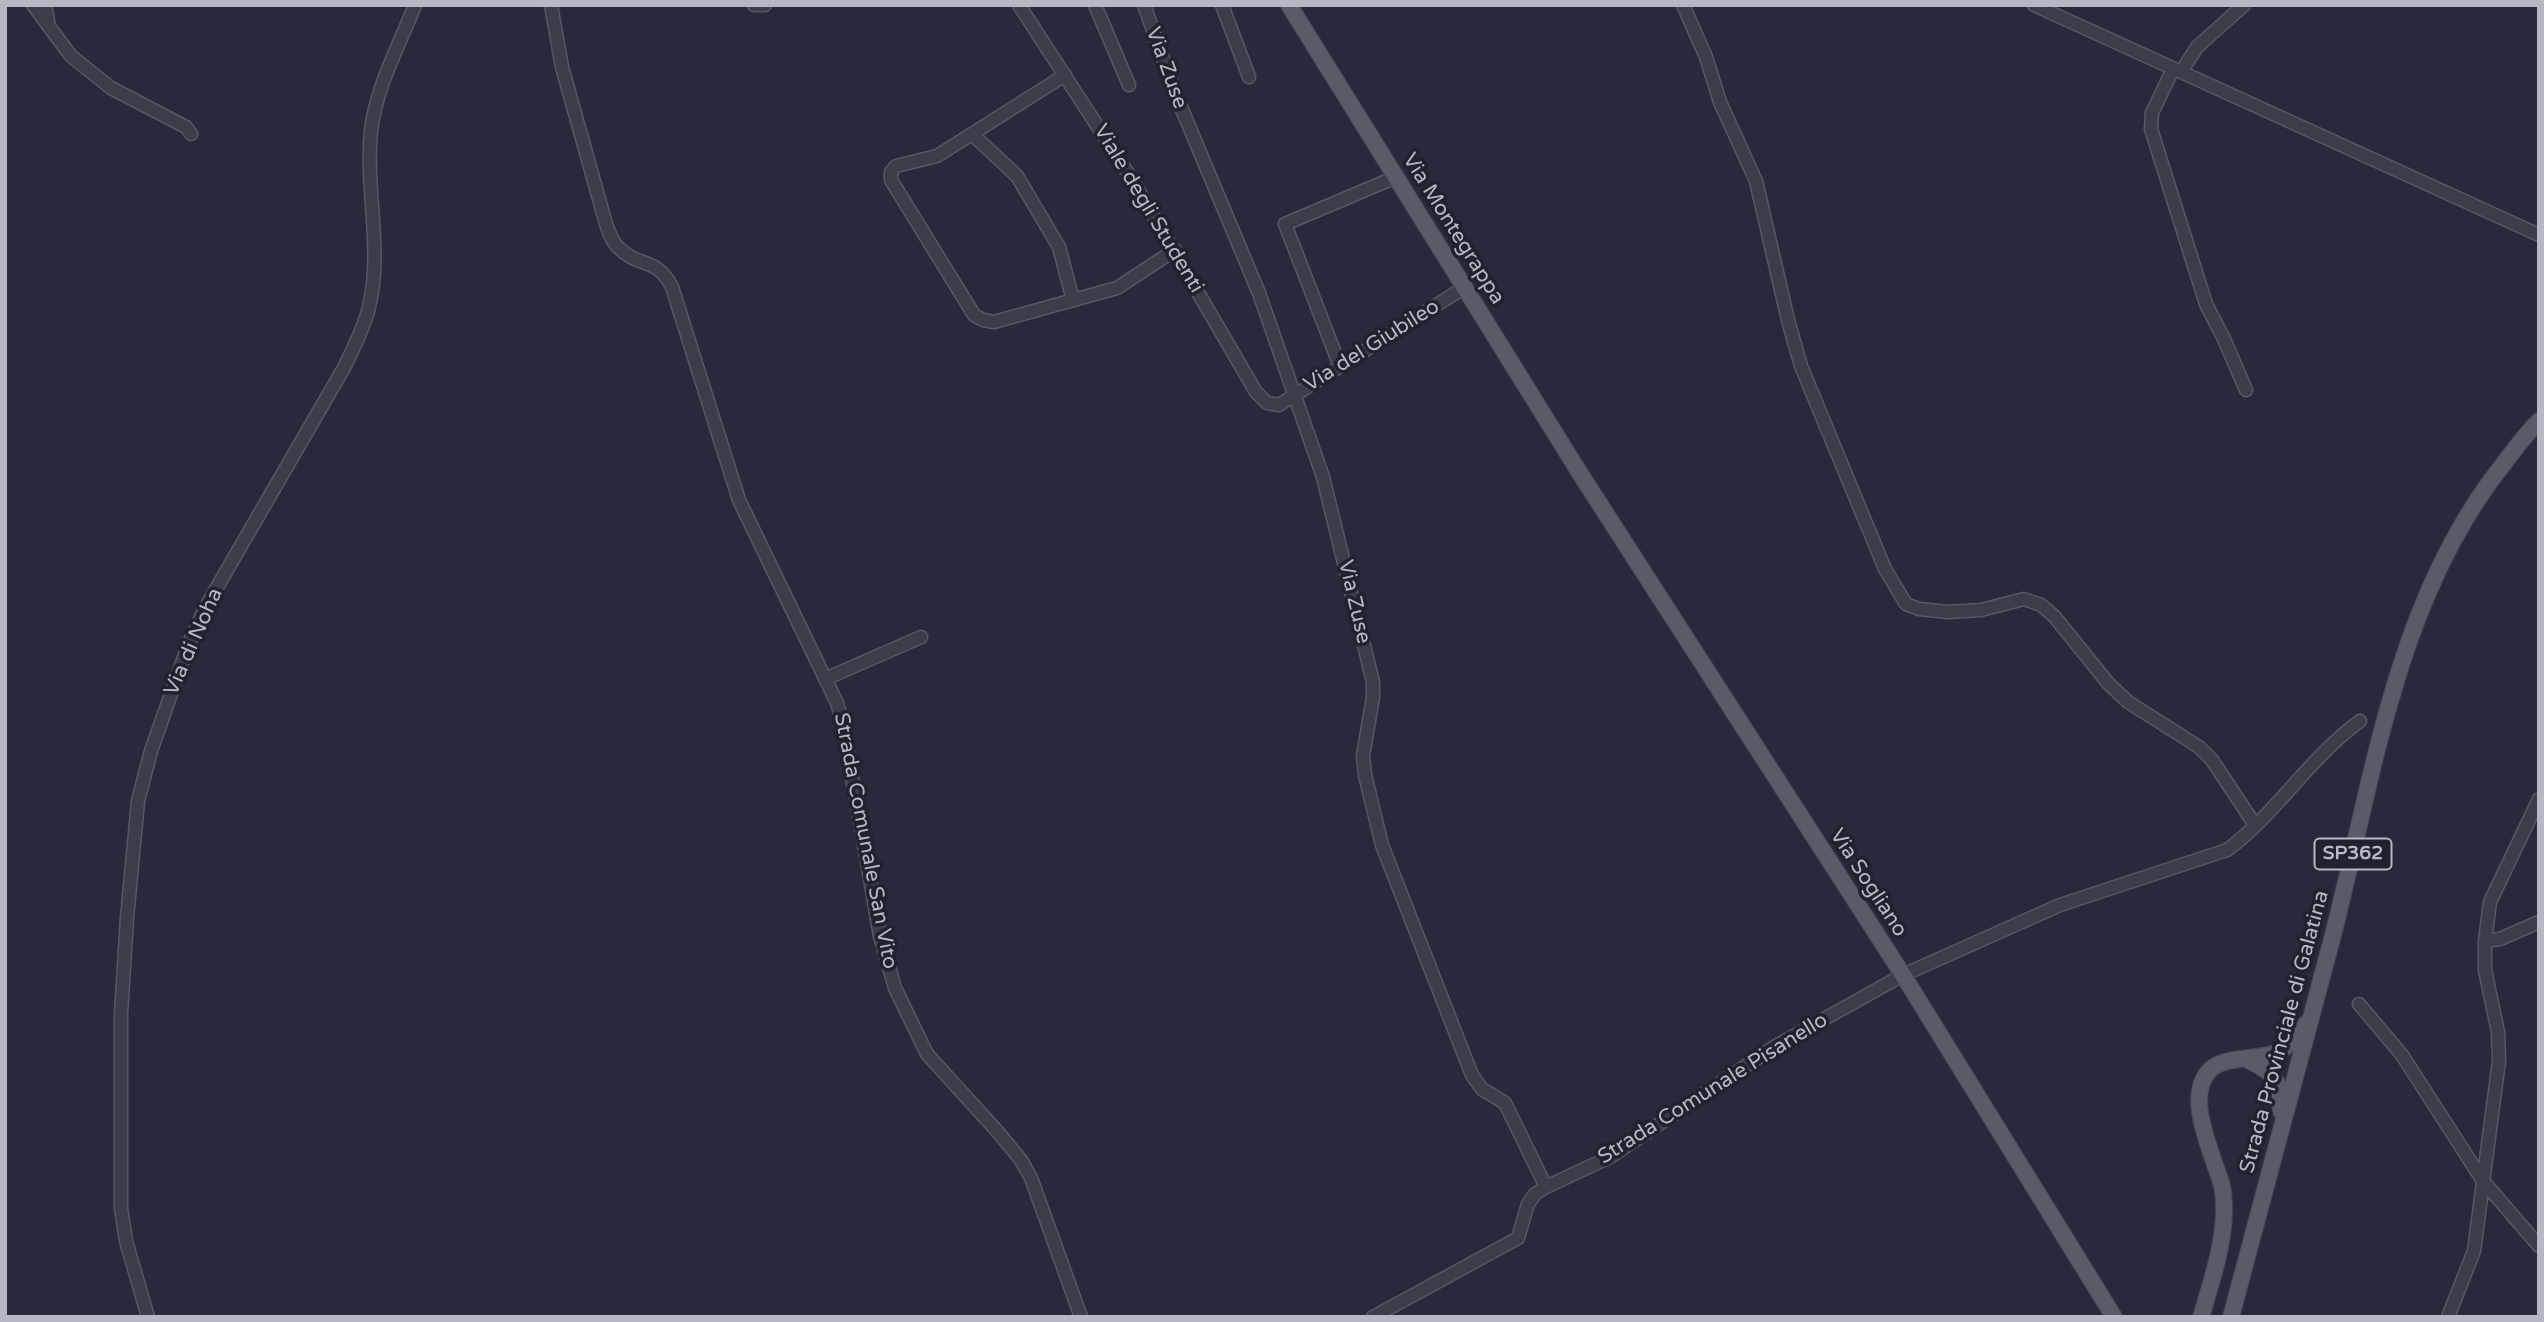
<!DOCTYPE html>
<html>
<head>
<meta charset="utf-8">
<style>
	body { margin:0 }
	#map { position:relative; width:2544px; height:1322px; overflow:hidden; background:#272a3a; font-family:"Varela Round",sans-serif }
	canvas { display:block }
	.frame { position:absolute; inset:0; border:7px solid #b6b8c6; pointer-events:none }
</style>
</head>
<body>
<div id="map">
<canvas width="2544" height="1322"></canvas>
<div class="frame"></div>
</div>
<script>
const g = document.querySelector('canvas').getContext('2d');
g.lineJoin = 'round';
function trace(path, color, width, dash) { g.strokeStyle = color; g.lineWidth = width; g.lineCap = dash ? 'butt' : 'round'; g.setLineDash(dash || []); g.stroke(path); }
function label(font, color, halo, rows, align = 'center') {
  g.font = font + ' "Varela Round",sans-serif'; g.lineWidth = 7; g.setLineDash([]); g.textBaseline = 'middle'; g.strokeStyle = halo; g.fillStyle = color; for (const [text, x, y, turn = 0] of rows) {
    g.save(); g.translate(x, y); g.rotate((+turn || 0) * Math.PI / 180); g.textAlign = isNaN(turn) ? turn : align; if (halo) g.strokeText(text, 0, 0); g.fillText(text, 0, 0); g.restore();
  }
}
const minor = new Path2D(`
	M33 5 71 56 111 88 186 127 191 134
	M45 5 49 26
	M551 5 562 67 606 224C609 232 612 242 619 248 638 268 656 256 672 287L739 500 837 703 842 720 880 936 895 988 927 1054 997 1131 1021 1160 1031 1178 1081 1317
	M754 5H765
	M1019 5 1133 181 1256 392 1267 403 1279 405 1295 395 1465 287
	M1095 5 1129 85
	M1144 5 1178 100 1259 293 1323 477 1373 682V697L1363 756 1365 775 1382 845 1472 1075 1482 1089 1505 1103 1546 1187
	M1222 5 1249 77
	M1683 5 1706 57 1720 102 1756 181 1788 320 1801 366 1885 569 1906 604 1919 609 1948 612 1981 610 2024 599 2041 605 2054 616 2108 683 2128 702 2199 747 2212 760 2255 825
	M2034 5 2539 235
	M2173 69 2152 113 2151 129 2206 304 2224 339 2246 390
	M2181 72 2197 47 2244 5
	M1065 75 937 156 896 166 891 172V180L974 315 983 320 994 322 1117 288 1175 250
	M972 134 1017 176 1059 247 1073 300
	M1340 366 1285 224 1396 177
	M825 679 921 637
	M2485 941 2500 939 2539 922
	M2359 1004 2402 1055 2483 1181 2539 1246
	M148 1317 126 1241 121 1208V1014L127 918 138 801 151 751 189 643 205 608 345 366C354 347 364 328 369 307 383 250 365 189 371 131 376 87 399 46 415 5
	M1373 1317 1518 1238 1528 1204 1535 1194 1546 1187 1610 1157 1774 1047 1903 975 2060 905 2227 850C2277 813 2309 758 2360 721
	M2448 1317 2474 1251 2499 1061 2498 1032 2485 970V941L2490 902 2539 799`);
const major = new Path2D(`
	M1289 5 1581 475 1903 975 2114 1317
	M2248 1060C2276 1074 2279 1078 2281 1111
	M2201 1317C2211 1283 2223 1248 2224 1213 2224 1204 2224 1194 2222 1186 2214 1156 2183 1097 2210 1070 2224 1056 2256 1060 2276 1053 2288 1048 2298 1034 2306 1024
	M2231 1317C2265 1191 2298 1065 2332 939 2374 776 2396 597 2505 462 2516 448 2526 433 2539 421`);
const shields = [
	[2353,854,77]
];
const shieldNames = [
	["SP362",2353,854]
];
const streetNames = [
	["Via Zuse",1166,68,70],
	["Viale degli Studenti",1148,209,59],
	["Via Montegrappa",1453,229,58],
	["Via del Giubileo",1372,346,-32],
	["Via Zuse",1354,602,77],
	["Via di Noha",194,642,-66],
	["Strada Comunale San Vito",865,841,79],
	["Via Sogliano",1868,883,57],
	["Strada Provinciale di Galatina",2285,1032,-75],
	["Strada Comunale Pisanello",1713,1089,-32]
];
trace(minor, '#555865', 15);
trace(major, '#434653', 18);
trace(minor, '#3a3d4a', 12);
trace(major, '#585b6a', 16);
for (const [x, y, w] of shields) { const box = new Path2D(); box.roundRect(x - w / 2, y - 15.5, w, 31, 5); g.fillStyle = '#1f222f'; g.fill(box); trace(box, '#b6b8c6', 2); }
label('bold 19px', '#b6b8c6', null, shieldNames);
label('21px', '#b6b8c6', '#1f222f', streetNames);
</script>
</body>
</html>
